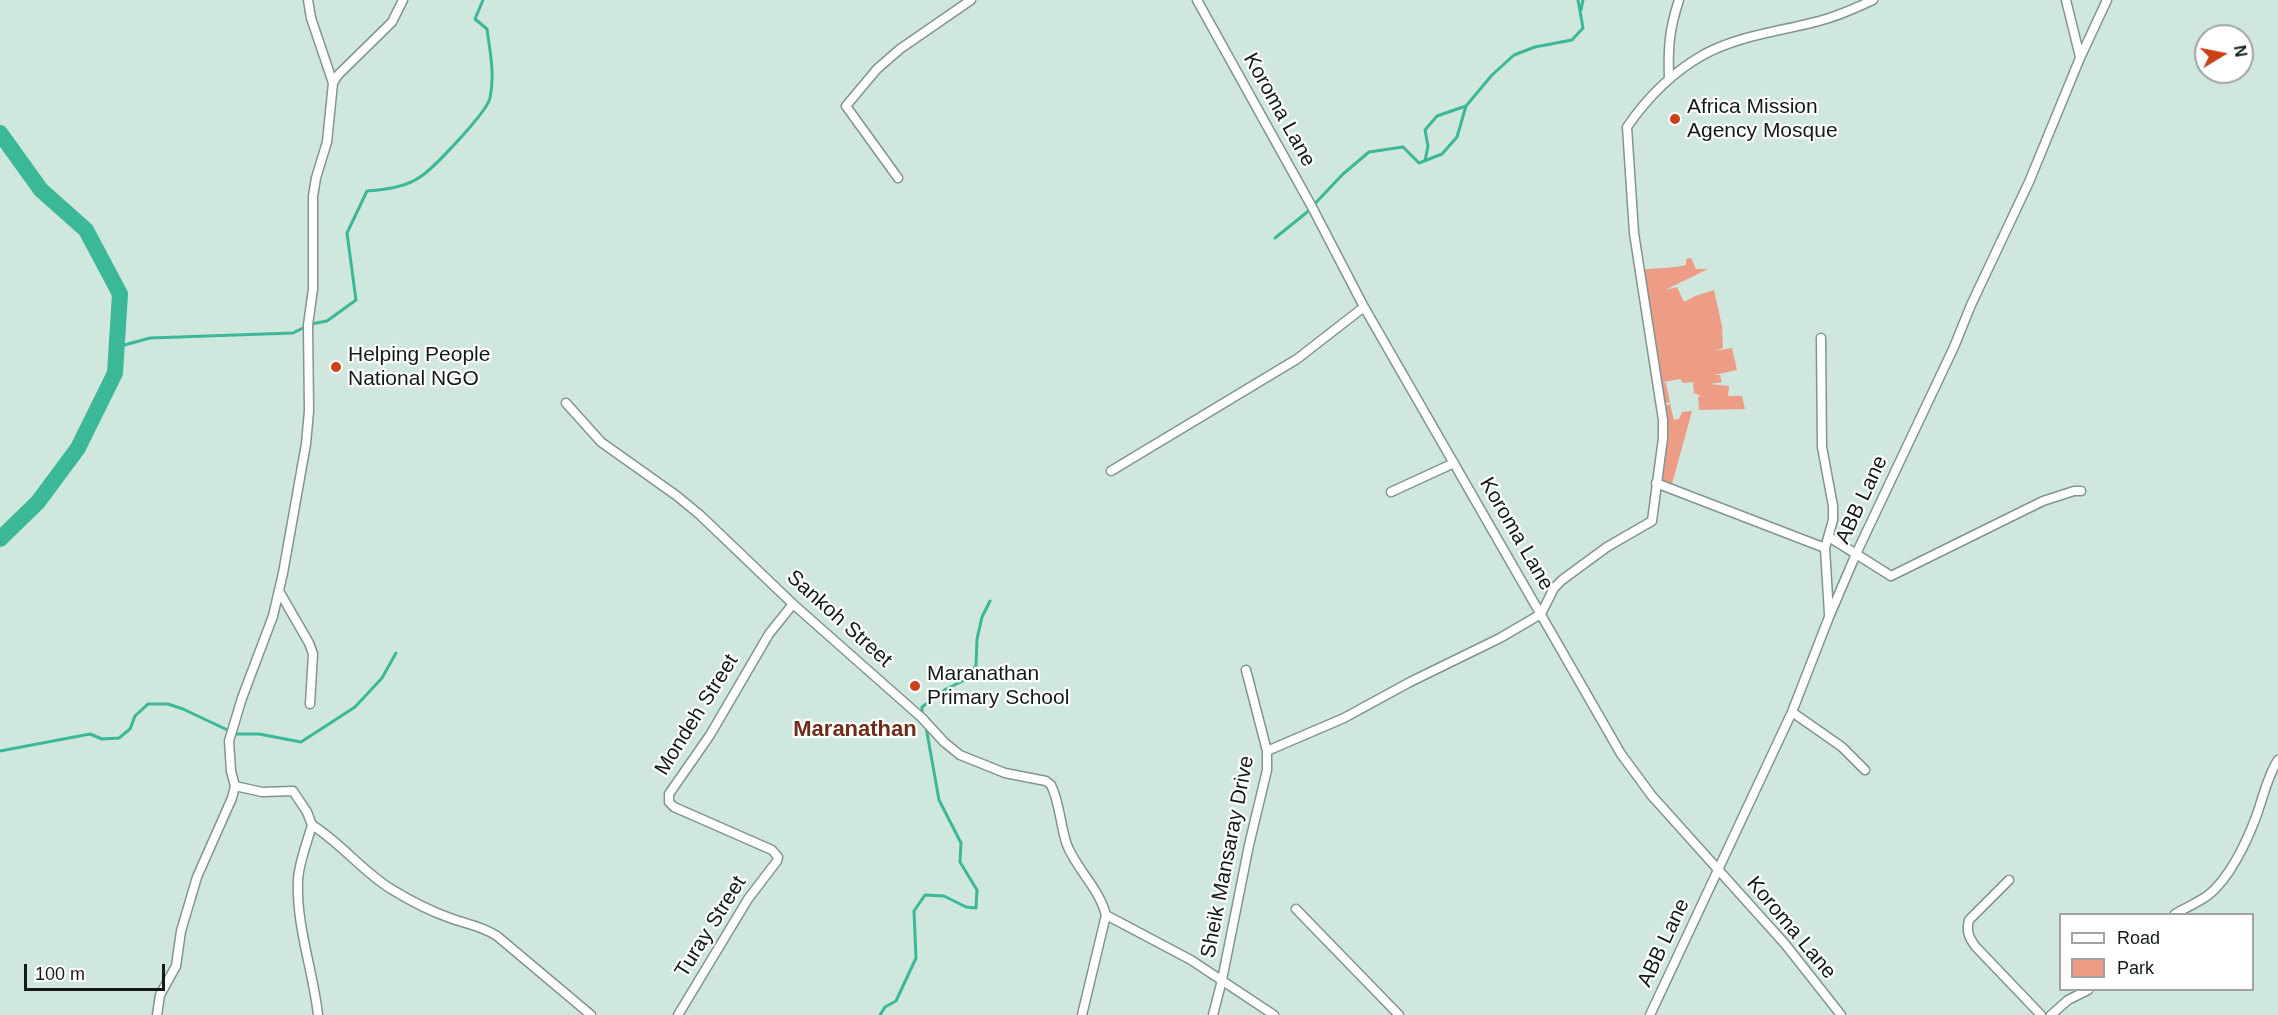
<!DOCTYPE html>
<html>
<head>
<meta charset="utf-8">
<style>
	body { margin:0 }
	#map { position:relative; width:2278px; height:1015px; overflow:hidden; background:#d0e7de; font-family:Helvetica,sans-serif }
	canvas { display:block }
	.legend { position:absolute; left:2059px; top:913px; width:195px; height:78px; box-sizing:border-box; background:#fff; border:2px solid #a1a4a3; margin:0; padding:8px 10px; list-style:none; font-size:18px; color:#131b19 }
	.legend li { display:flex; align-items:center; gap:12px; height:30px }
	.legend b { width:30px; border:2px solid #a1a4a3 }
	.north { position:absolute; left:2194px; top:24px; width:60px; height:60px; box-sizing:border-box; background:#fff; border:2px solid #a1a4a3; border-radius:50%; rotate:80deg; font-size:16px; font-weight:700; line-height:24px; text-align:center; color:#131b19 }
	.north::after { content:''; display:block; margin:auto; width:21px; height:27px; background:#c94115; clip-path:polygon(50% 0,100% 100%,50% 72%,0 100%) }
	.scale { position:absolute; left:24px; top:964px; width:141px; height:27px; box-sizing:border-box; border:3px solid #131b19; border-top:0; padding-left:8px; font-size:18px; line-height:21px; white-space:nowrap; color:#131b19; -webkit-text-stroke:4px #fff; paint-order:stroke }
</style>
</head>
<body>
<div id="map">
<canvas width="2278" height="1015"></canvas>
<ul class="legend">
<li><b style="height:8px;background:#fff"></b>Road</li>
<li><b style="height:16px;background:#ed9c85"></b>Park</li>
</ul>
<div class="north">N</div>
<div class="scale">100 m</div>
</div>
<script>
const g = document.querySelector('canvas').getContext('2d');
g.lineJoin = 'round';
function fill(path, color) { g.fillStyle = color; g.fill(path, 'evenodd'); }
function trace(path, color, width, dash) { g.strokeStyle = color; g.lineWidth = width; g.lineCap = dash ? 'butt' : 'round'; g.setLineDash(dash || []); g.stroke(path); }
function label(font, color, halo, rows, align = 'center') {
  g.font = font + ' Helvetica,sans-serif'; g.lineWidth = 4.5; g.setLineDash([]); g.textBaseline = 'middle'; g.strokeStyle = halo; g.fillStyle = color; for (const [text, x, y, turn = 0] of rows) {
    g.save(); g.translate(x, y); g.rotate((+turn || 0) * Math.PI / 180); g.textAlign = isNaN(turn) ? turn : align; if (halo) g.strokeText(text, 0, 0); g.fillText(text, 0, 0); g.restore();
  }
}
const green = new Path2D(`
	M1691 258 1696 269H1708L1665 290 1677 287 1684 302 1695 296 1714 290 1722 326 1723 348 1715 351 1732 348 1737 370 1714 375H1720L1722 382 1710 384 1729 386 1728 396H1742L1745 409 1699 410 1698 397 1701 396 1694 393 1693 383 1695 382 1683 383 1680 379 1663 382 1666 383 1670 402 1663 404 1642 270C1657 267 1672 269 1686 265V259Z
	M1670 404 1674 420 1679 419 1682 412 1692 411 1672 484 1659 481 1665 461H1661L1664 406Z`);
const stream = new Path2D(`
	M1581 10 1583 0
	M1425 161 1428 146 1425 130 1437 116 1466 106
	M1275 238 1306 213 1343 174 1369 152 1403 147 1419 163 1442 154 1457 137 1466 106 1492 75 1514 55 1535 47 1572 40 1583 28 1578 0
	M311 324 327 321 356 300 347 233 367 191C384 190 406 187 420 177 434 168 487 112 490 98 495 74 490 52 487 29L475 19 483 0
	M117 347 150 338 293 333 305 327
	M922 715V707L946 689 965 680 976 666 977 639 982 617 990 601
	M0 751 90 734 102 739 119 738 130 729 135 716 148 704H168L183 709 236 734H259L301 742 355 707 382 678 396 653
	M880 1015 885 1007 896 1001 916 958 914 911 925 895 944 896 966 907 976 908 977 890 960 862 961 843 939 800 926 727`);
const river = new Path2D(`
	M0 133 41 190 86 230 120 294 115 373 78 448 38 502 0 539`);
const minor = new Path2D(`
	M308 0 311 18 333 83
	M1197 0 1312 207 1364 307 1621 754 1652 796 1785 944 1841 1015
	M2066 0 2080 57
	M1669 79C1668 48 1669 30 1679 0
	M898 178 846 106 877 69 900 49 971 0
	M1821 338 1822 447 1833 506V520L1825 548 1829 614
	M566 403 601 442 677 496 700 515 793 604 922 718 944 742 960 755 1005 773 1046 781 1051 785C1060 803 1060 825 1067 845 1077 870 1099 888 1106 915
	M1111 471 1297 359 1364 307
	M1656 483 1825 548
	M1391 492 1454 463
	M1829 537 1891 576 2043 501 2074 491H2081
	M279 591 309 643 313 654 310 704
	M1792 712 1842 747 1865 770
	M1267 751 1344 718 1410 682 1500 638 1541 614 1554 588 1562 580 1607 547 1652 521 1663 438V420L1634 233 1627 127C1647 98 1673 72 1703 55 1741 34 1786 31 1826 19 1843 14 1858 7 1873 0
	M235 786 262 792 293 791 307 812 312 825C341 843 362 871 391 889 409 900 430 911 450 918 466 924 482 926 497 936L591 1015
	M312 825C307 843 299 862 298 880 296 926 313 970 318 1015
	M2009 880 1969 920C1966 932 1969 938 1976 947L2041 1015
	M1296 909 1399 1015
	M2175 914C2185 908 2197 903 2207 896 2229 880 2247 841 2256 817 2263 798 2267 777 2278 760
	M1106 915 1191 960 1274 1015
	M157 1015 160 995 176 966 181 931 197 877 232 798 235 786 231 771 229 741 242 698 273 616 283 573 306 444 309 411 308 325 313 289V196L316 178 327 142 333 83 338 75 392 22 403 0
	M678 1015 748 899 777 861 778 857 772 850 674 807 669 802V794L710 735 769 634 793 604
	M1082 1015 1106 915
	M1213 1015 1222 980 1249 845 1267 770V751L1246 670
	M1650 1015 1792 712 1829 617 1856 554 1954 347 1971 305 2029 182 2080 58 2107 0
	M2051 1015 2068 1000 2088 990`);
const markers = [
	[1675,119,6,"#c94115"],
	[336,367,6,"#c94115"],
	[915,686,6,"#c94115"]
];
const poiNames = [
	["Africa Mission",1687,107],
	["Agency Mosque",1687,131],
	["Helping People",348,355],
	["National NGO",348,379],
	["Maranathan",927,674],
	["Primary School",927,698]
];
const streetNames = [
	["Koroma Lane",1279,110,61],
	["ABB Lane",1862,500,-65],
	["Koroma Lane",1516,534,60],
	["Sankoh Street",839,619,42],
	["Mondeh Street",697,715,-58],
	["Sheik Mansaray Drive",1228,857,-79],
	["Turay Street",711,927,-58],
	["Koroma Lane",1791,928,50],
	["ABB Lane",1664,943,-65]
];
const neighbourhoodNames = [
	["Maranathan",855,730]
];
fill(green, '#ed9c85');
trace(stream, '#3bb897', 3);
trace(river, '#3bb897', 16);
trace(minor, '#80958d', 11);
trace(minor, '#fff', 8);
for (const [x, y, r, color] of markers) { const dot = new Path2D(); dot.arc(x, y, r, 0, 2 * Math.PI); g.fillStyle = color; g.fill(dot); trace(dot, '#fff', 2); }
label('21px', '#131b19', '#fff', poiNames, 'left');
label('21px', '#131b19', '#fff', streetNames);
label('bold 22px', '#6e2c19', '#fff', neighbourhoodNames);
</script>
</body>
</html>
